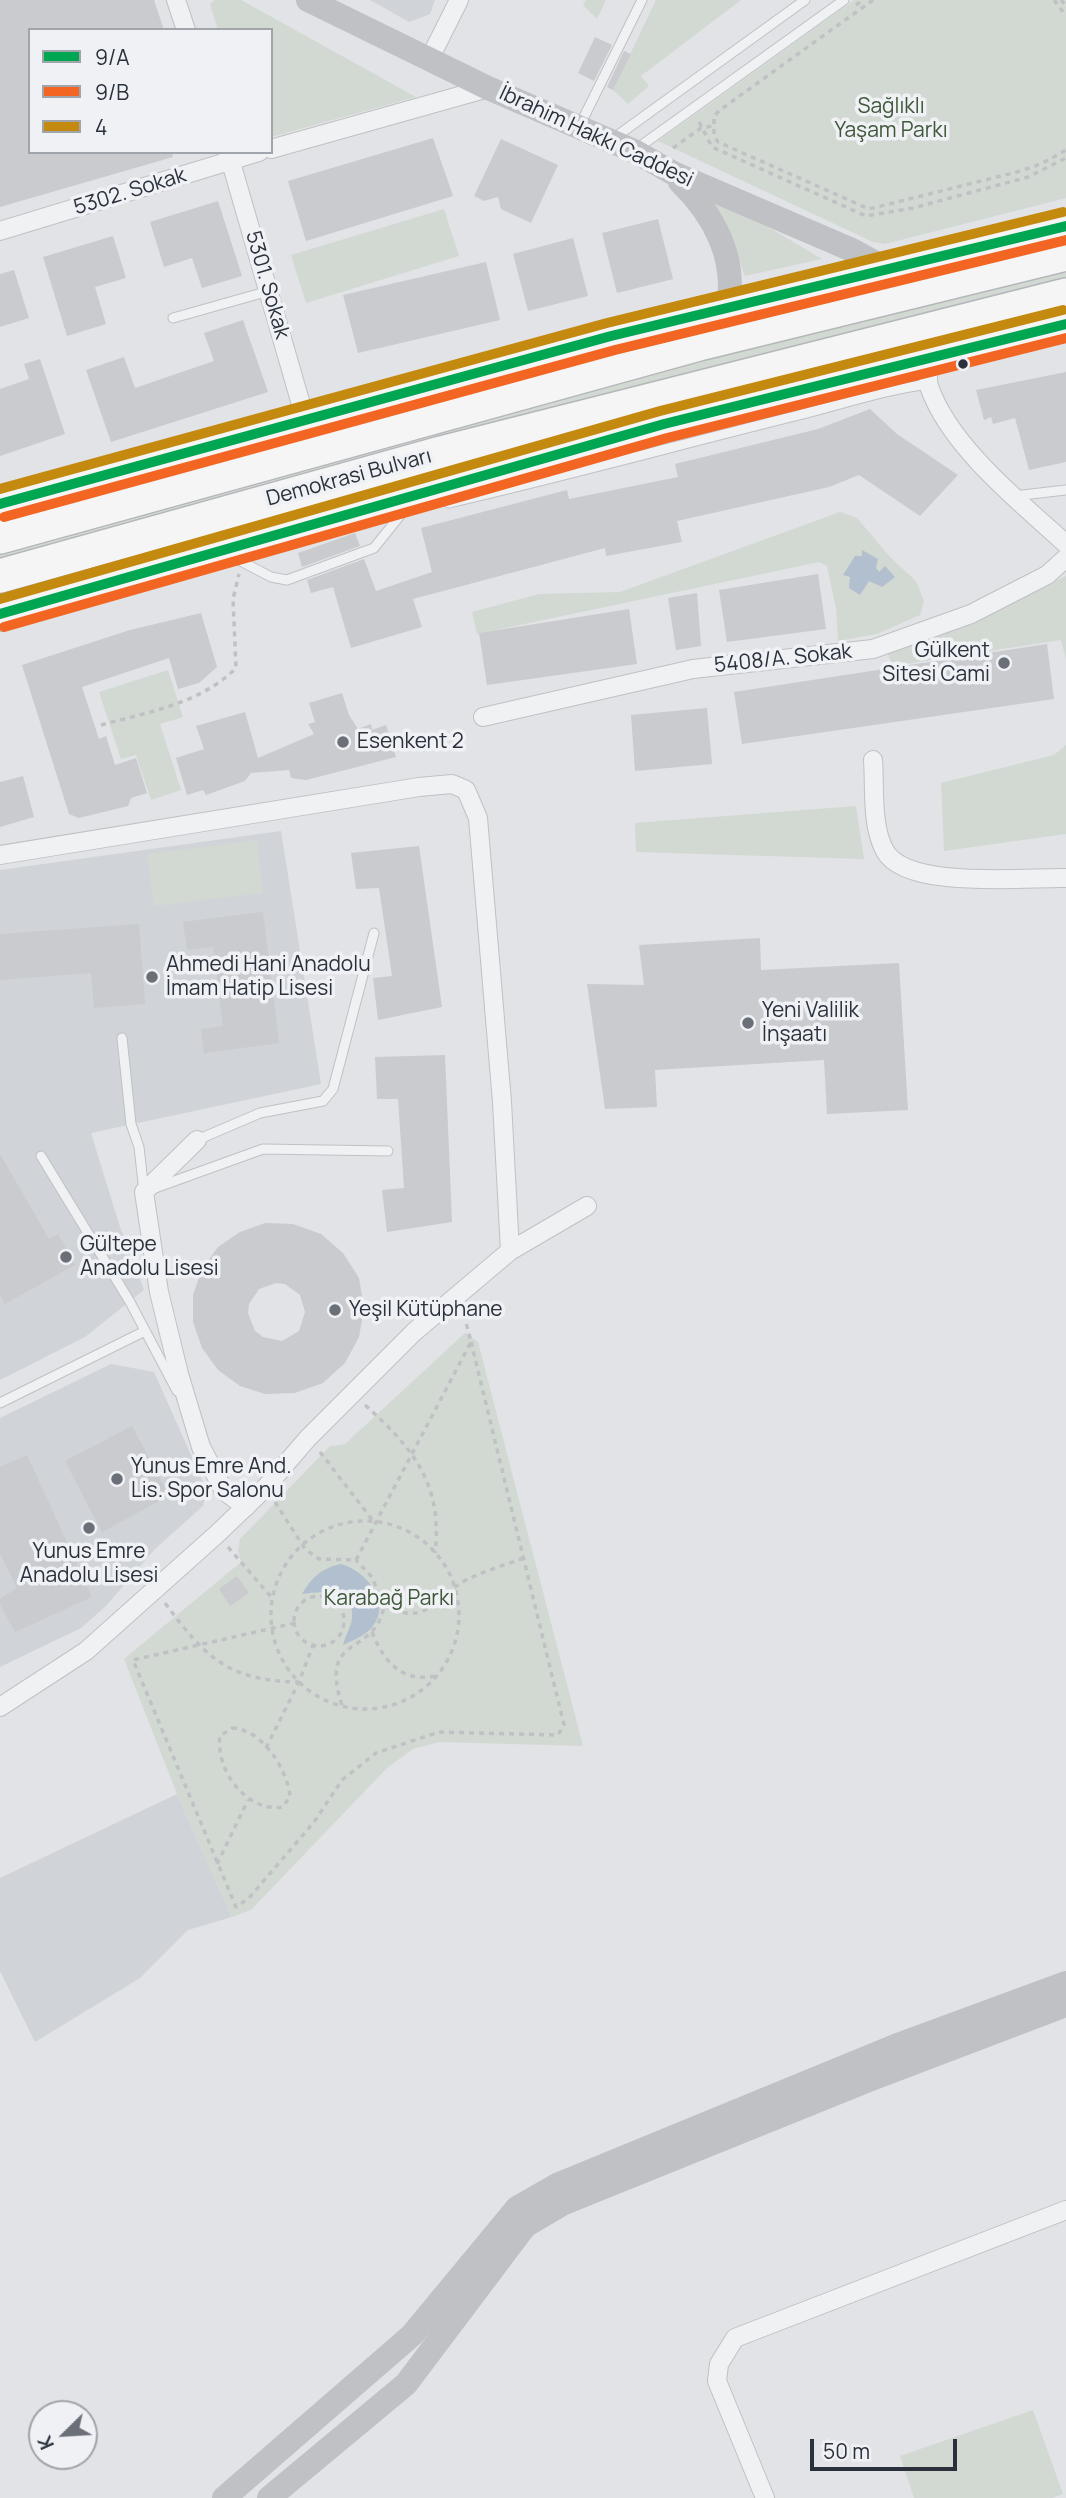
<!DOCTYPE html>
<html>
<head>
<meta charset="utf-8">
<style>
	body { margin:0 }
	#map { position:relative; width:1066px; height:2498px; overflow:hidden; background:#e1e3e6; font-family:Manrope,sans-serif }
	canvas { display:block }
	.legend { position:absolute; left:28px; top:28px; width:245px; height:126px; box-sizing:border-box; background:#eff1f5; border:2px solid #a0a4ab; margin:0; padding:9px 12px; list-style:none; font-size:21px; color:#2a313c }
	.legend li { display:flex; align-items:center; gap:14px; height:35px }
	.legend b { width:35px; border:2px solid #a0a4ab }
	.north { position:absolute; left:28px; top:2400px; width:70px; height:70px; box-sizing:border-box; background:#eff1f5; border:2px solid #a0a4ab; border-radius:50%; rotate:246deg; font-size:19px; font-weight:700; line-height:28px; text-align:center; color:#2a313c }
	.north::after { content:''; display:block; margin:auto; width:24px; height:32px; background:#6a6f78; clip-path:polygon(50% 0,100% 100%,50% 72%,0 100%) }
	.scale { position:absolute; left:810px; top:2439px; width:147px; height:32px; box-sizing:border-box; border:4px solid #2a313c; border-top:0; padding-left:9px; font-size:21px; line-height:24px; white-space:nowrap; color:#2a313c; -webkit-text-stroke:5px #eff1f5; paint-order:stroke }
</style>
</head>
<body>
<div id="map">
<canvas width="1066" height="2498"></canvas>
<ul class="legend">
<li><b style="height:9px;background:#00a651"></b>9/A</li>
<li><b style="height:9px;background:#f26522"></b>9/B</li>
<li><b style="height:9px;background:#c4890f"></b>4</li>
</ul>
<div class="north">K</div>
<div class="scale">50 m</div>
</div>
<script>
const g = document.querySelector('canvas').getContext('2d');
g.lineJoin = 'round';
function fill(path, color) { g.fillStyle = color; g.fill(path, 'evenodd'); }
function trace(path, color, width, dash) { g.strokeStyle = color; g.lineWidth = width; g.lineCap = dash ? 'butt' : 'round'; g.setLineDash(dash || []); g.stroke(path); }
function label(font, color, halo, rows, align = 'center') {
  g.font = font + ' Manrope,sans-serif'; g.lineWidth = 7; g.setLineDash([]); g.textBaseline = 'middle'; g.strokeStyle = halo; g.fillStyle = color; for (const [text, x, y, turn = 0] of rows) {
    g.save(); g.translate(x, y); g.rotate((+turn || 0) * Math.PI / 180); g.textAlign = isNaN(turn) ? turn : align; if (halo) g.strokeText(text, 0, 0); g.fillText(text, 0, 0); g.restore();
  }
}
const built = new Path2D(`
	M370 0H435L430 14 409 22Z
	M281 831 321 1084 91 1133 119 1224 144 1290 85 1337 0 1380V870Z
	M111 1364 154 1372 207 1491 203 1506 155 1549 106 1606 81 1628 0 1667V1418Z
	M177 1794 232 1917 188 1930 140 1978 35 2042 0 1971V1878Z`);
const green = new Path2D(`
	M215 0H241L416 97 271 137V30H218L210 4Z
	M586 0H606L597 19 583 5Z
	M656 0H741L641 76 649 86 628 104 613 90Z
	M854 0H1066V198L885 244 873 242 658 141Z
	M711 203 741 211 822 259 745 276 726 229Z
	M444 209 459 256 306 303 291 255Z
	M1066 258V277L948 310 585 398 0 564V550Z
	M840 512 857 518 890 557 916 581 924 601 920 615 877 634 838 641 836 609 827 566 819 562 477 634 472 612 539 594 620 592Z
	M1066 576V659L1061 640 892 666 887 651 930 638Z
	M168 670 183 717 160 724 181 790 151 800 136 755 121 759 99 692Z
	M1066 745V834L944 851 941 783 1054 755Z
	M856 806 864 859 636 852 635 823Z
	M257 840 263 893 154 906 147 854Z
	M465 1333 478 1342 583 1746 439 1742 413 1749 387 1768 251 1910 232 1917 177 1794 124 1659 241 1562 238 1551 240 1539 330 1446 345 1444Z
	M1033 2410 1063 2494 1052 2498H914L900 2456Z`);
const water = new Path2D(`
	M862 550 878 559 876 568 879 572 885 566 895 577 882 587 869 581 860 595 849 588 850 577 843 575 855 556H862Z
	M341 1564C372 1573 397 1613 363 1635 357 1639 349 1642 343 1645 345 1636 351 1627 352 1618 355 1588 321 1591 302 1594 312 1577 322 1568 341 1564Z`);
const building = new Path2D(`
	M0 0H154L164 30H30V152H172L173 157 0 207Z
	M595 37 612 45 594 81 578 73Z
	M624 51 631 54 613 90 607 87Z
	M433 138 453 196 306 241 288 181Z
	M501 139 558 165 531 223 501 209 498 197 484 201 474 196Z
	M218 201 242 276 202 288 192 258 164 267 150 222Z
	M658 219 673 279 617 293 602 233Z
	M113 236 126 278 95 287 106 324 67 336 43 257Z
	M573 238 588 296 528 311 513 254Z
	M486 262 500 320 358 353 343 295Z
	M14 270 29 318 0 327V274Z
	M243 320 268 392 111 442 86 370 124 357 135 388 214 361 204 333Z
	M40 359 65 434 0 456V389L29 379 24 364Z
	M1066 372V462L1029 470 1015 418 993 424 991 417 984 420 976 390Z
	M870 409 897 434 958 475 920 516 859 475 829 487 677 521 682 542 606 556 605 548 413 599 422 627 351 648 333 587 311 593 307 580 364 559 376 591 432 572 421 528 567 490 569 499 678 477 675 464 818 429Z
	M355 533 360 546 302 567 298 553Z
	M818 574 826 629 727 642 719 590Z
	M697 593 701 646 676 650 668 598Z
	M629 609 637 664 487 685 479 633Z
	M201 613 217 667 199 683 178 689 169 658 82 687 99 739 106 736 115 765 136 758 147 793 131 798 128 806 79 818 69 814 22 665 130 630Z
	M1047 644 1054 699 742 744 734 692Z
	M342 693 349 715 358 729 371 724 372 730 386 725 396 757 306 780 291 778 289 770 251 773 245 781 206 795 203 790 187 795 176 758 204 749 196 726 245 712 258 758 314 734 308 724 315 722 309 703Z
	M707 708 712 764 635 771 631 715Z
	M23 776 34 817 0 827V782Z
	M419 846 442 1007 378 1020 373 978 392 976 379 888 356 889 351 853Z
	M263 912 279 1043 204 1053 201 1029 223 1026 213 947 187 950 183 922Z
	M139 924 145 1004 94 1008 91 973 0 980V934Z
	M760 938 761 970 899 963 908 1110 827 1114 824 1060 655 1070 657 1107 605 1109 587 984 644 985 639 945Z
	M445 1055 452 1222 387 1232 382 1190 404 1188 398 1099H377L375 1057Z
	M0 1154 49 1239 58 1234 75 1265 5 1304 0 1295Z
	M265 1223 293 1224 321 1234 343 1253 359 1278 364 1308 359 1337 345 1363 323 1383 295 1393 265 1394 240 1386 218 1370 202 1348 193 1322V1295L202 1269 218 1247 240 1232ZM276 1283 285 1284 300 1295 305 1312 299 1331 282 1341 263 1337 255 1331 248 1313 249 1304 259 1289Z
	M132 1426 169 1496 102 1532 65 1461Z
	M27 1455 92 1597 15 1632 0 1604V1599L17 1588 0 1553V1467Z
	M237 1576 249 1593 230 1606 219 1589Z`);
const path = new Path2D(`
	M873 0 720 110 714 116V135L718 142 869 209 1017 172 1041 164 1066 150
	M1054 0 1066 16
	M1061 0 1066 6
	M856 5 863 0
	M699 122 712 147 866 216 913 208 1028 177 1066 158
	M673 148 701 128 712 126
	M101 725C148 712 200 704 236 668L233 599 239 574
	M365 1405C414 1449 443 1485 435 1553
	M320 1452 374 1522
	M275 1502 305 1549 319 1559 356 1560
	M271 1615a94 94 0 1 1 188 0a94 94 0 1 1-188 0Z
	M228 1547 272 1598
	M356 1560 471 1342 464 1315
	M294 1621a25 25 0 1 1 50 0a25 25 0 1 1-50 0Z
	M165 1603C205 1657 228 1681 299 1682
	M384 1606C429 1627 433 1598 466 1580 484 1571 505 1565 524 1558
	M295 1623 133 1660 236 1907 249 1898 314 1822 342 1780 376 1753 439 1732 558 1735 564 1725 471 1342
	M372 1632C384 1662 402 1683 436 1676
	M342 1705C318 1632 375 1658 384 1606L372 1577 356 1560
	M232 1728C262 1729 287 1769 290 1796L283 1807C246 1813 215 1769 220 1736Z
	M266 1748 299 1682 313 1645
	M217 1864 248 1800`);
const lane = new Path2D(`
	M579 127 642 0
	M614 138 805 0
	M635 150 844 0
	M173 318 269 291
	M1014 496 1066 490
	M435 497 449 503C566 476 682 444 799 415 842 404 884 390 928 384
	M233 557 271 577 287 580 374 548 406 508
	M122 1038 131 1124 139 1147 144 1192 263 1149 388 1151
	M197 1140 260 1113 323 1101 333 1089 374 933
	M41 1156 130 1302 177 1391
	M0 1403 145 1331`);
const street = new Path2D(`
	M176 0 186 30
	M430 58 459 0
	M271 149 488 88
	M228 152 305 418
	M0 231 259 152
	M931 354C930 364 926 377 929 386 949 446 1021 503 1066 544
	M483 717 693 669 873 649 971 614 1047 575 1066 558
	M873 760C875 788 871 826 885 851 906 890 1026 877 1066 878
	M0 855 419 787 452 784 466 790 478 818 502 1102 510 1251
	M197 1140 144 1192 159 1292 179 1374 201 1447 224 1491 246 1507
	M0 1707 86 1651 217 1534 265 1488 308 1438 414 1332 510 1251 587 1206
	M765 2498 717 2381 719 2364 735 2338 1066 2210`);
const secondary = new Path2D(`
	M308 0 488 88 634 151 673 173 852 250 887 269
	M680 182C714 215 737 258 728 307
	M224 2498 412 2335 517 2208 559 2184 895 2046 1066 1983
	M269 2498 406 2384 525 2226 564 2203 871 2079 1066 2005`);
const highway = new Path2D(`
	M0 504 611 336 1066 226
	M0 537 699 344 1066 254
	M0 576 441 453 1066 295
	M0 614C354 512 706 405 1066 324`);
const bus1 = new Path2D(`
	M0 504 611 336 1066 226
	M0 614 664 424 1066 324`);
const bus2 = new Path2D(`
	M4 517 615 350 1066 240
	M4 627 667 438 1066 338`);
const bus3 = new Path2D(`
	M0 489 607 323 1063 212
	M0 599 660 411 1063 310`);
const markers = [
	[963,364,6,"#2a313c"],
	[1004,663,7,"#6a6f78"],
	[343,742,7,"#6a6f78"],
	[152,977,7,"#6a6f78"],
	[748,1023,7,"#6a6f78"],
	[66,1257,7,"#6a6f78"],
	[335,1310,7,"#6a6f78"],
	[117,1479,7,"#6a6f78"],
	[89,1528,7,"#6a6f78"]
];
const parkNames = [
	["Sağlıklı",891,107],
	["Yaşam Parkı",891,131],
	["Karabağ Parkı",389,1599]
];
const streetNames = [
	["İbrahim Hakkı Caddesi",596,137,25],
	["5302. Sokak",130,192,-17],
	["5301. Sokak",267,285,74],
	["Demokrasi Bulvarı",349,478,-15],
	["5408/A. Sokak",783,659,-6]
];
const poiNames = [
	["Gülkent",990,651,"right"],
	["Sitesi Cami",990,675,"right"],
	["Esenkent 2",357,742],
	["Ahmedi Hani Anadolu",166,965],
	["İmam Hatip Lisesi",166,989],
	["Yeni Valilik",762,1011],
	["İnşaatı",762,1035],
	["Gültepe",80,1245],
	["Anadolu Lisesi",80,1269],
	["Yeşil Kütüphane",349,1310],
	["Yunus Emre And.",131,1467],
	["Lis. Spor Salonu",131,1491],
	["Yunus Emre",89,1552,"center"],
	["Anadolu Lisesi",89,1576,"center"]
];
fill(built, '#d0d3d8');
fill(green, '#d2d9d2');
fill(water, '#b2bfce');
fill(building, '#c9cbce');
trace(lane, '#bfc1c4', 11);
trace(street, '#bfc1c4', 20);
trace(highway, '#b4b6ba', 36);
trace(path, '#bfc1c4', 3.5, [5, 5]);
trace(lane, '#f0f1f3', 9);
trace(street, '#f0f1f3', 18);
trace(secondary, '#bfc1c5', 24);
trace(highway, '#f5f5f6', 33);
trace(bus1, '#00a651', 10);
trace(bus2, '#f26522', 10);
trace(bus3, '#c4890f', 10);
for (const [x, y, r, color] of markers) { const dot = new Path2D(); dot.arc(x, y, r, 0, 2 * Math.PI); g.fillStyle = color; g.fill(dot); trace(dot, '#eff1f5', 2.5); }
label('21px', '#3f5739', '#eff1f5', parkNames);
label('21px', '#2a313c', '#eff1f5', streetNames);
label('21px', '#2a313c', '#eff1f5', poiNames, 'left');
</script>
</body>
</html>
